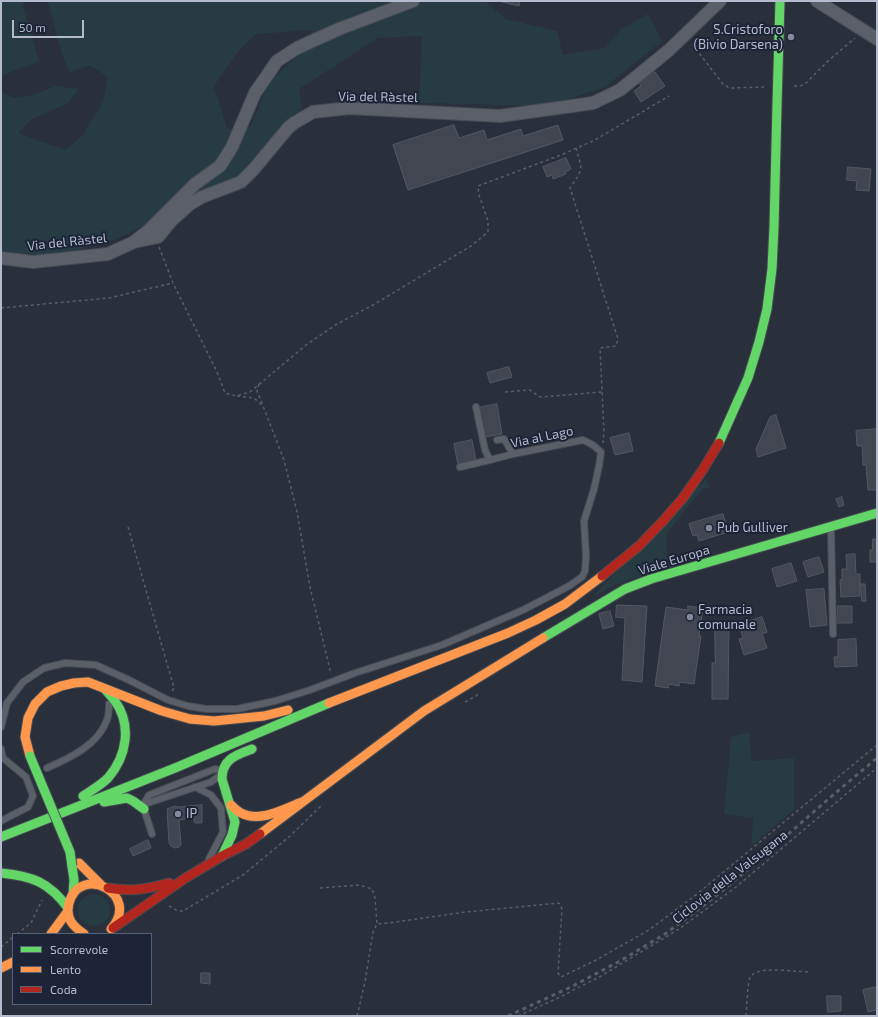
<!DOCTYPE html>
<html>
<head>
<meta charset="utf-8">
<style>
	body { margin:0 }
	#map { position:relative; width:878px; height:1017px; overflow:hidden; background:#2a303b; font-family:"Exo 2",sans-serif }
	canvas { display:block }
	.frame { position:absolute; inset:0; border:2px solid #b4bbcc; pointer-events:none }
	.legend { position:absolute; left:12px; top:933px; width:140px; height:72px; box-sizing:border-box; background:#1c2437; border:1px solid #596073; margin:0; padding:5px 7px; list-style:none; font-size:12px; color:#b4bbcc }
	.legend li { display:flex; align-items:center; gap:8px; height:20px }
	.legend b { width:20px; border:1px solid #596073 }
	.scale { position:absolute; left:12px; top:20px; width:72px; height:18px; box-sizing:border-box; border:2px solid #b4bbcc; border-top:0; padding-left:5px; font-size:12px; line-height:14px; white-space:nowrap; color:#b4bbcc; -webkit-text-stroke:3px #1c2437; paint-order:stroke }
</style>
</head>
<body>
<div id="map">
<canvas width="878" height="1017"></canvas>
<div class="frame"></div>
<ul class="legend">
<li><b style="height:5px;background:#63d668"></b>Scorrevole</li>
<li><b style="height:5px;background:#ff974d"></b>Lento</li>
<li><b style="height:5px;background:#b3261e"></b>Coda</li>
</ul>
<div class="scale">50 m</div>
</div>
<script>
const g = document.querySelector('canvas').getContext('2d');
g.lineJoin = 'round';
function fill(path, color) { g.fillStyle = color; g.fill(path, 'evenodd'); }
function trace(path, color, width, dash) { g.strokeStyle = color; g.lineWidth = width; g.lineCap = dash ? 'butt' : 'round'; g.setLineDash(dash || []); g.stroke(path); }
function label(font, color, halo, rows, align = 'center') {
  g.font = font + ' "Exo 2",sans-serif'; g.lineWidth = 4; g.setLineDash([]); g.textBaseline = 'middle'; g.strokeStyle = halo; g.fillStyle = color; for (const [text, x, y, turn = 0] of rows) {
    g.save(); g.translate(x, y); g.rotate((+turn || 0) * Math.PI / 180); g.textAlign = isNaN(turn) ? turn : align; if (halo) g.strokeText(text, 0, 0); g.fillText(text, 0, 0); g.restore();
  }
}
const green = new Path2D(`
	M1 1H25L23 6 39 61 1 76Z
	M42 1H485L506 19 557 31 563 55 605 48 621 29 648 14 662 41 605 87 547 106 419 103 422 36 378 38 299 89 302 110 235 183 197 197 117 239 45 259 1 256V91L13 98 33 95 56 86 79 89 68 103 32 119 18 133 65 150 82 136 103 102 108 77 90 65 70 72C59 50 55 28 49 4ZM313 30 295 57 268 84 250 128 227 129 214 86 239 50 256 34Z
	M706 479 710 488H703L667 533 666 549 671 568 631 579 611 587 592 597Z
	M749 732 752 761 794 758V810L751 846 753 818 724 814 731 737Z
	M78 910a16 16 0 1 1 32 0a16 16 0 1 1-32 0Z`);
const building = new Path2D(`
	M503 1H520L519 6 502 2Z
	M655 72 665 86 641 102 634 91 641 86 639 83Z
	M454 125 459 138 484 130 487 140 521 129 523 136 558 125 563 140 408 190 393 145Z
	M566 158 571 169 565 172 566 174 553 179 552 175 547 177 543 167Z
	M848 167 871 169 869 191 856 190 857 181 847 180Z
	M509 367 512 377 490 383 487 373Z
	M497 404 502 434 484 437 478 408Z
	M776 415 786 448 758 457 756 449 770 417Z
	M877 429V490H868L866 465H863L862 446H857L856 431Z
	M629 433 633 451 615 455 610 438Z
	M472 440 476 461 458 465 454 444Z
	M842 497 844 505 839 507 836 499Z
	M723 514 728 532 699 541 697 535 693 536 689 524Z
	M873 539H877V562H870V550H872Z
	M855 554 856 574H860V596L841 597 840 580H842V569H847L846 555Z
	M819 557 824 572 808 577 803 562Z
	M791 563 797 581 777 587 772 569Z
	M861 584H865L866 601H862Z
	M824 589 827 625 810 627 806 590Z
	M617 605 647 606 642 682 622 680 625 618 616 617Z
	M688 606 703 608 699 636H701L694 684 680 682 679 686 669 684 668 688 655 686 666 607 688 610Z
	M838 606H852V623H837Z
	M610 611 614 626 603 629 599 614Z
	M762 617 767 632 762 634 767 648 744 655 739 639 743 638 739 625Z
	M715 625 729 626 728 699H712V663H715Z
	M856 639 857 666 835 667 834 657H838V640Z
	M202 805V823H195L193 818 179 820 181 845 179 847 175 848 171 846 169 843 167 809 175 806 178 807Z
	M148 840 151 848 133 856 130 849Z
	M201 973H210V984L201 983Z
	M877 987V1010L868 1012 863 990Z
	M827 996H841V1011L828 1012Z`);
const path = new Path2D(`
	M692 44 723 84 728 87 731 88 764 87
	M794 86H800L805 84 828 61 855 38
	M576 148 581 166 579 175 570 188 618 339 616 346 600 348 604 432 603 443
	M159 247 173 283 217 372 225 393 236 396 250 392 306 345 337 324 373 305 471 246 488 232V221L479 195 478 186 561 155 595 140 669 96
	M1 308 109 298 173 283
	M259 384 257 391 263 405
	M505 392 530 390 540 397 603 392
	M237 396 254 398 263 406 284 460 297 512 310 587 331 674
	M128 527 174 688 171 693
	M465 702 476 696 480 692
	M320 888 359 885 372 889 375 898 377 924
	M169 906 178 911H183L243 875 290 836 323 804
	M17 934 31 923 42 900
	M1 947 13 937
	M357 1016 365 982 373 932 377 924 388 923 466 912 559 903 562 909 558 973 561 977 596 960 649 930 697 894 877 745
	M518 1016 558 998 601 976 679 929 736 887 877 768
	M746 1016 748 987 750 977C751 976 753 974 755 973 766 967 797 972 811 972`);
const lane = new Path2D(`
	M497 440 504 439 513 454
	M460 467 490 460
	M831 528 833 634
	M1 727 7 703 23 682 44 668 65 663 96 665 129 680 168 700 188 706 206 709H237L275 701 310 690 355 673 442 645 523 610 569 586 582 577 585 571 586 556 584 521 594 489 599 466 601 452 593 445 583 440 513 454 490 460 485 450 476 407
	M1 749 3 758 26 777 33 796 28 807 1 821
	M47 768C70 758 98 745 107 720 109 715 109 709 109 704
	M195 787 211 795 221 808 223 832 209 859
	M145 804 211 782 218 777
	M152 834 144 809 143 805 149 795 215 769 219 770`);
const street = new Path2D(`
	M817 1 877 39
	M135 241 149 230 195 184 220 166 232 147 255 93 277 61 297 48 339 29 413 1
	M1 258 33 262 108 254 134 242 158 237 172 220 190 204 202 197 241 182 254 169 288 128 294 123 313 112 349 108 500 116 565 107 593 103 620 90 668 51 720 1`);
const fast = new Path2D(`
	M777 105 780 1
	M719 443 748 378 759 342 767 309 772 269 774 227 777 105
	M543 638 625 589 651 579 877 513
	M83 796C92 790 101 785 108 778 127 756 132 725 115 701 112 697 108 693 105 689
	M104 802 127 798 133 801 144 809
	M1 837 175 768 329 703
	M222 856 232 835 235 822 222 779C222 759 236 755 252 749
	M72 866 74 880 73 894
	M1 873C32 876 49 882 68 908`);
const slow = new Path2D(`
	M329 703 508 633 536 620 565 604 602 576
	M30 756 25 737 28 718 35 704 47 692 61 686 74 683 88 682 162 711 190 719 214 721 264 716 288 710
	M231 805C234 808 237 811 241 813 260 823 284 809 302 802
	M260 834 424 711 543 638
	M79 863 101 885
	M51 934 68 911
	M84 934C73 926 65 919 69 903 80 863 142 894 111 929
	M1 968 13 962`);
const jam = new Path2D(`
	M602 576 639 546 663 521 683 498 702 471 719 443
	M108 888C131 892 147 889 169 883
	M113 928 184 879 222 856 246 844 260 834`);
const rail = new Path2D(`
	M508 1016 571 987 620 961 665 934 707 903 745 872 833 795 877 758`);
const fastBridge = new Path2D(`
	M30 756 70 852 72 866`);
const markers = [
	[791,37,4,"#848a99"],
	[709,528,4,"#848a99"],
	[690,617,4,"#848a99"],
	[178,814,4,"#848a99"]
];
const poiNames = [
	["S.Cristoforo",783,30,"right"],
	["(Bivio Darsena)",783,45,"right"],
	["Pub Gulliver",717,528],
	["Farmacia",698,610],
	["comunale",698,625],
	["IP",186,814]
];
const streetNames = [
	["Via del Ràstel",378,97,1],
	["Via del Ràstel",67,242,-6],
	["Via al Lago",542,437,-12],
	["Viale Europa",674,560,-17],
	["Ciclovia della Valsugana",730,877,-38]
];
fill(green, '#263b42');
fill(building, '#424650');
trace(building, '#525862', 1);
trace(lane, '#464b54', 8);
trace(street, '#464b54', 14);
trace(fast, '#464b54', 11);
trace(slow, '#464b54', 11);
trace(jam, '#464b54', 11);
trace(path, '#585d66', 1.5, [3, 3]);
trace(lane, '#5b5f68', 6);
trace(street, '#5b5f68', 12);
trace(fast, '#63d668', 9);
trace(slow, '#ff974d', 9);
trace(jam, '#b3261e', 9);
trace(rail, '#595e66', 3, [4, 4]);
trace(fastBridge, '#474c56', 11, []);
trace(fastBridge, '#63d668', 9);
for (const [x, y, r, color] of markers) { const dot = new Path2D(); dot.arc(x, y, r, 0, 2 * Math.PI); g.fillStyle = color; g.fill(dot); trace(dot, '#1c2437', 1.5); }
label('13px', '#b4bbcc', '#1c2437', poiNames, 'left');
label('13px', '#b4bbcc', '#1c2437', streetNames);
</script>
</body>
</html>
